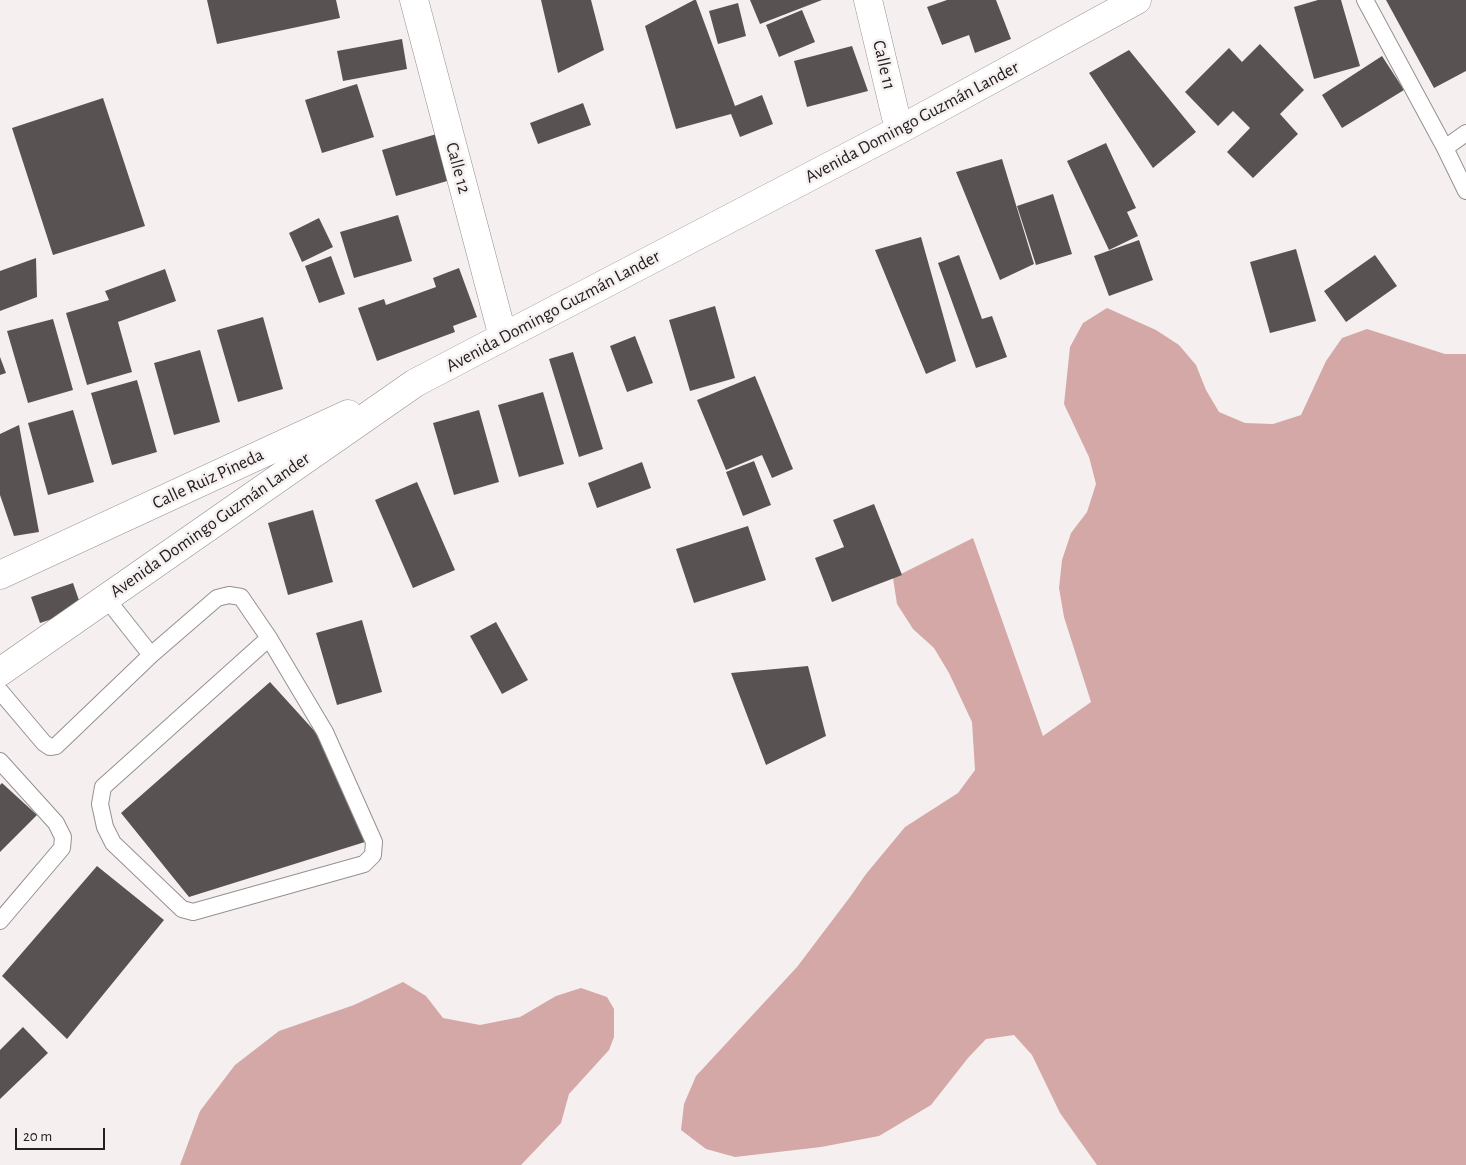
<!DOCTYPE html>
<html>
<head>
<meta charset="utf-8">
<style>
	body { margin:0 }
	#map { position:relative; width:1466px; height:1165px; overflow:hidden; background:#f6efef; font-family:"Alegreya Sans",sans-serif }
	canvas { display:block }
	.scale { position:absolute; left:15px; top:1128px; width:90px; height:22px; box-sizing:border-box; border:2px solid #222020; border-top:0; padding-left:6px; font-size:15px; line-height:18px; white-space:nowrap; color:#222020; -webkit-text-stroke:4px #f6efef; paint-order:stroke }
</style>
</head>
<body>
<div id="map">
<canvas width="1466" height="1165"></canvas>
<div class="scale">20 m</div>
</div>
<script>
const g = document.querySelector('canvas').getContext('2d');
g.lineJoin = 'round';
function fill(path, color) { g.fillStyle = color; g.fill(path, 'evenodd'); }
function trace(path, color, width, dash) { g.strokeStyle = color; g.lineWidth = width; g.lineCap = dash ? 'butt' : 'round'; g.setLineDash(dash || []); g.stroke(path); }
function label(font, color, halo, rows, align = 'center') {
  g.font = font + ' "Alegreya Sans",sans-serif'; g.lineWidth = 5; g.setLineDash([]); g.textBaseline = 'middle'; g.strokeStyle = halo; g.fillStyle = color; for (const [text, x, y, turn = 0] of rows) {
    g.save(); g.translate(x, y); g.rotate((+turn || 0) * Math.PI / 180); g.textAlign = isNaN(turn) ? turn : align; if (halo) g.strokeText(text, 0, 0); g.fillText(text, 0, 0); g.restore();
  }
}
const forest = new Path2D(`
	M1107 308 1156 330 1179 345 1196 365 1206 390 1219 412 1245 423 1273 424 1301 415 1326 361 1342 338 1367 329 1445 354H1466V1165H1097L1060 1113 1032 1055 1014 1035 986 1039 968 1058 931 1105 879 1136 821 1147 735 1157 706 1149 681 1130 684 1104 696 1076 797 967 850 897 866 874 905 827 958 793 975 770 972 722 949 673 934 648 913 629 897 604 893 578 973 538 1043 736 1091 702 1064 617 1059 588 1062 560 1071 533 1087 512 1096 484 1089 457 1064 404 1070 347 1083 323Z
	M403 982 426 996 443 1018 480 1025 520 1017 556 996 581 988 607 997 614 1009V1037L609 1050 569 1094 561 1123 521 1165H180L200 1111 235 1065 279 1031 354 1005Z`);
const building = new Path2D(`
	M207 0H336L340 18 217 44Z
	M541 0H591L604 50 558 73Z
	M694 0H696L735 106 762 95 773 124 740 137 731 114 676 129 645 26Z
	M750 0H822L760 24Z
	M947 0H996L1011 39 975 53 969 35 942 45 927 7Z
	M1318 0H1341L1360 66 1314 79 1294 7Z
	M1386 0H1466V71L1434 88Z
	M738 3 746 36 718 44 709 11Z
	M802 10 815 42 779 57 766 25Z
	M402 39 407 69 343 81 337 51Z
	M1260 44 1304 90 1280 114 1298 134 1253 178 1227 152 1250 128 1233 111 1218 126 1185 92 1229 48 1242 62Z
	M852 46 868 91 807 107 794 61Z
	M1129 50 1196 132 1153 168 1089 73Z
	M1382 56 1404 90 1342 128 1322 95Z
	M357 84 374 137 322 153 305 100Z
	M103 98 145 226 53 255 12 128Z
	M583 103 591 125 538 144 530 123Z
	M440 133 454 179 396 196 382 150Z
	M1106 143 1136 208 1127 212 1138 236 1109 250 1067 161Z
	M1002 159 1034 264 1000 280 956 172Z
	M1053 194 1072 254 1036 265 1017 206Z
	M398 215 412 261 354 278 340 232Z
	M319 218 333 247 302 262 289 233Z
	M921 237 956 361 926 374 875 250Z
	M1139 240 1153 280 1109 296 1094 256Z
	M1296 249 1316 321 1270 333 1250 262Z
	M959 255 982 319 992 316 1007 357 976 368 938 263Z
	M1375 255 1397 286 1346 322 1324 291Z
	M331 256 345 294 319 303 305 266Z
	M36 258 37 297 0 311V271Z
	M459 268 477 317 453 326 455 332 377 361 358 308 384 299 386 305 436 287 433 278Z
	M165 269 176 301 118 322 132 372 87 385 66 313 109 300 105 291Z
	M715 306 735 378 690 391 669 320Z
	M263 317 283 389 238 402 217 330Z
	M53 319 73 390 28 403 7 331Z
	M635 336 653 383 627 392 610 346Z
	M200 350 220 422 174 435 154 363Z
	M573 352 603 449 579 457 549 359Z
	M0 357 6 373 0 375Z
	M755 376 793 469 772 478 762 455 726 470 697 400Z
	M137 380 157 452 112 465 91 393Z
	M543 392 564 464 519 477 498 405Z
	M73 410 94 482 48 495 28 423Z
	M479 410 499 482 454 495 433 423Z
	M19 425 39 532 14 536 0 495V434Z
	M754 461 771 505 743 516 726 472Z
	M642 462 651 488 597 508 588 483Z
	M417 482 455 570 413 588 375 500Z
	M874 504 902 575 832 602 815 558 844 547 833 520Z
	M313 510 333 582 288 595 268 523Z
	M748 526 766 580 694 603 676 549Z
	M73 583 82 609 40 623 31 597Z
	M362 620 382 692 337 705 316 633Z
	M496 622 528 680 502 694 470 636Z
	M808 666 826 736 766 765 731 673Z
	M270 682 329 747 368 841 189 897 121 813Z
	M2 783 37 815 0 852V785Z
	M97 866 164 920 67 1039 2 976Z
	M23 1027 48 1053 0 1099V1050Z`);
const service = new Path2D(`
	M1365 0 1445 148 1466 191
	M1445 148 1466 133
	M106 598 151 655
	M0 691 44 743 50 747 56 746 151 655 217 598 229 595 241 597 269 638 325 732 374 842 373 855 364 864 193 912 182 909 113 843 105 827 100 804 103 787 269 638
	M0 761 56 823 63 837 62 848 0 921`);
const minor = new Path2D(`
	M414 0 503 337
	M868 0 899 130
	M0 575 348 414
	M0 672 415 383 899 130 1137 0`);
const streetNames = [
	["Calle 11",884,65,77],
	["Avenida Domingo Guzmán Lander",912,122,-28],
	["Calle 12",458,168,75],
	["Avenida Domingo Guzmán Lander",553,311,-28],
	["Calle Ruiz Pineda",208,479,-25],
	["Avenida Domingo Guzmán Lander",210,525,-35]
];
fill(forest, '#d4a8a6');
fill(building, '#585352');
trace(service, '#969090', 18);
trace(minor, '#969090', 29);
trace(service, '#fff', 16);
trace(minor, '#fff', 28);
label('18px', '#222020', '#f6efef', streetNames);
</script>
</body>
</html>
